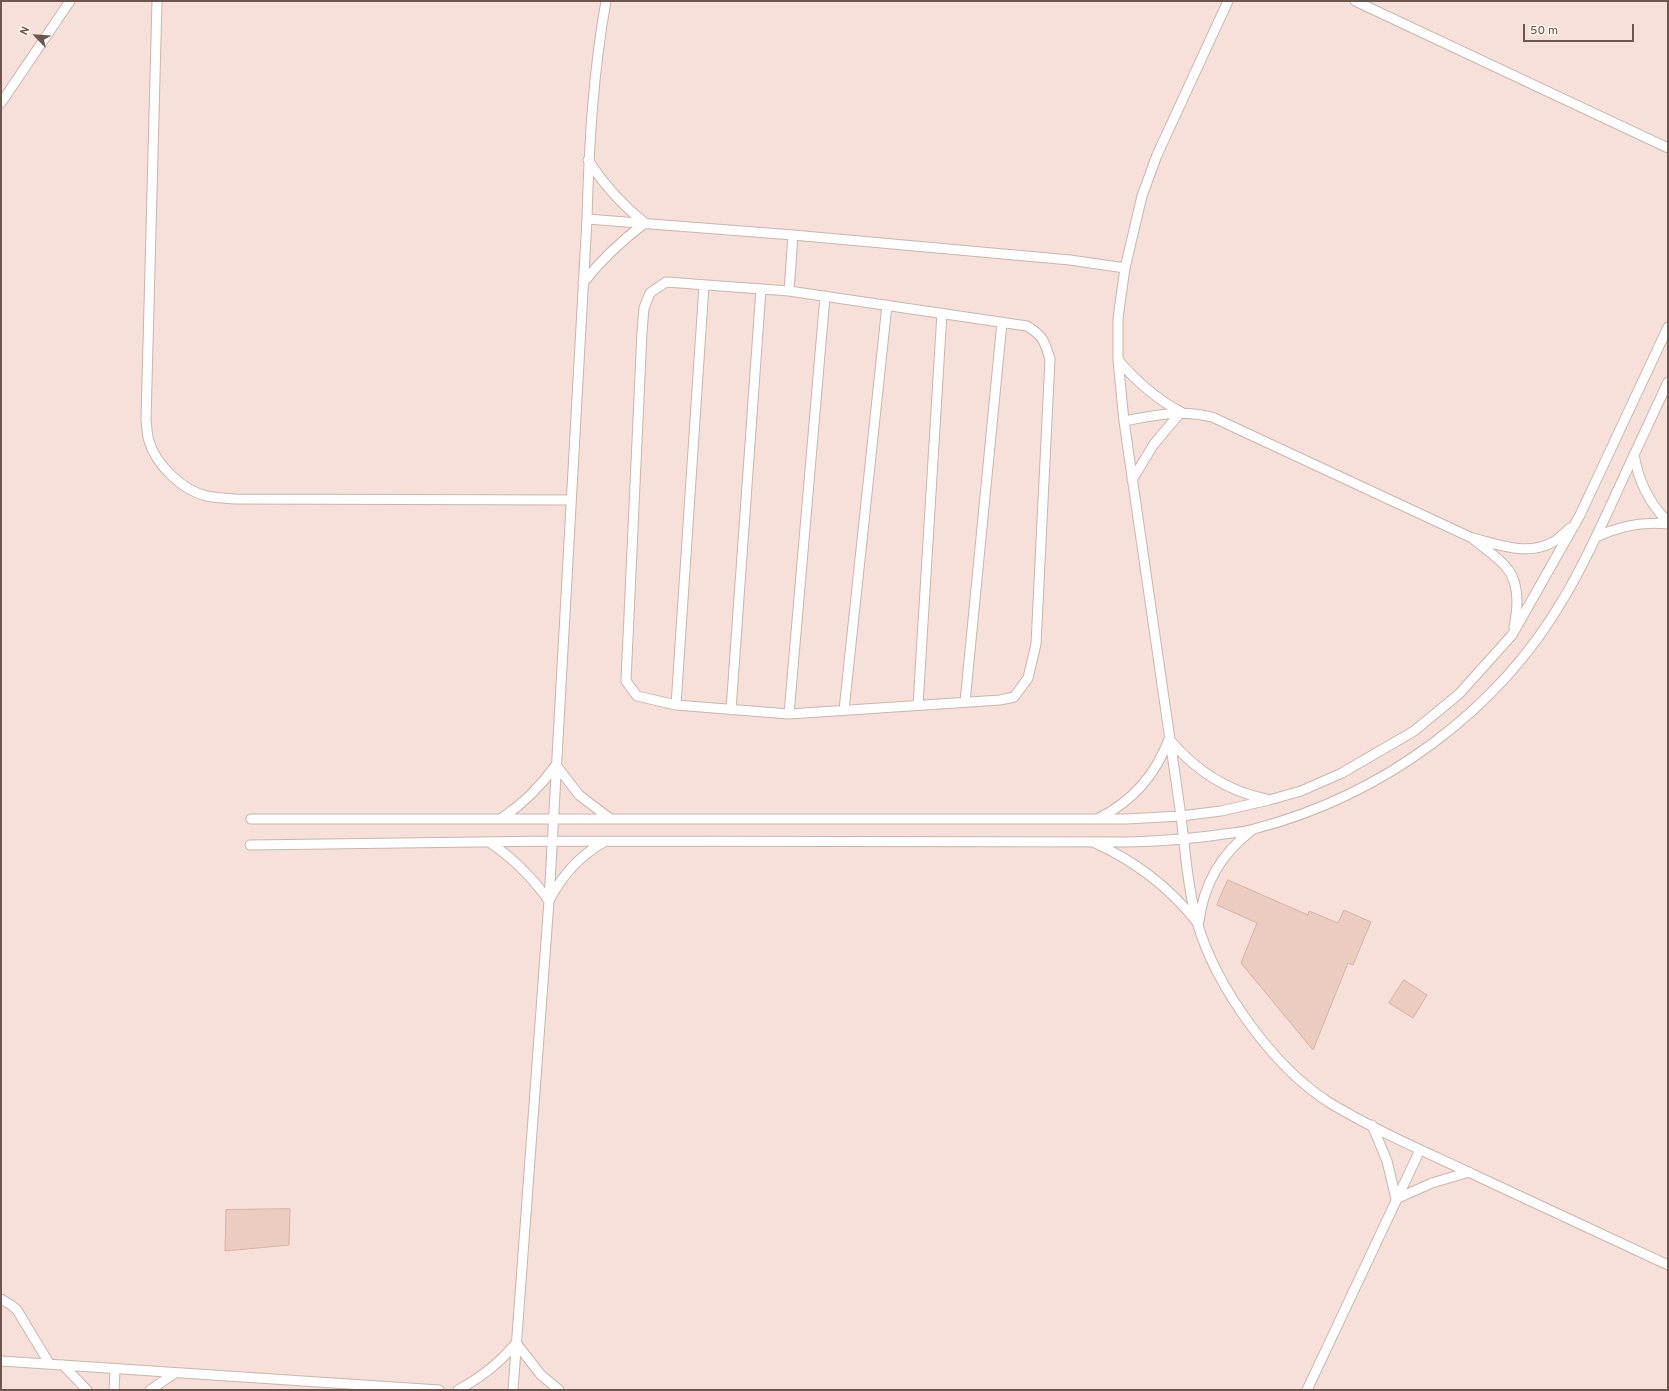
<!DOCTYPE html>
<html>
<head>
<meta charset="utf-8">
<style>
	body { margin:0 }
	#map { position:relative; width:1669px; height:1391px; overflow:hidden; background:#f9eee5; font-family:Overpass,sans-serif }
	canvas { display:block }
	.frame { position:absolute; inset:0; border:2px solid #6e554e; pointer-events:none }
	.north { position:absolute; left:16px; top:16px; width:40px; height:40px; -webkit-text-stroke:3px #fcf3ea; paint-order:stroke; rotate:295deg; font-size:11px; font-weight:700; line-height:16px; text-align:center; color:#6e554e }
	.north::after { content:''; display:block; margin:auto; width:14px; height:18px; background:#6e554e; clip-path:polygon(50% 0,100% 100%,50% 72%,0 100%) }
	.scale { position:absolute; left:1523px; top:24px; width:111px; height:18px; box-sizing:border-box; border:2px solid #6e554e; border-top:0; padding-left:5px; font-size:12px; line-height:14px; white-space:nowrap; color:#6e554e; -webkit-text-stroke:3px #fcf3ea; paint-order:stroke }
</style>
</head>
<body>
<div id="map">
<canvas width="1669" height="1391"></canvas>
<div class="frame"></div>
<div class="north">N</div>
<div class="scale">50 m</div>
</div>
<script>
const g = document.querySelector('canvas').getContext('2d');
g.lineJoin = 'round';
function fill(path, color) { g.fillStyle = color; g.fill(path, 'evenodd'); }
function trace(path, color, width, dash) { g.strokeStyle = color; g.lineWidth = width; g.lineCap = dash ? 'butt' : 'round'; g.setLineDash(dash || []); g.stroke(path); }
const commercial = new Path2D(`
	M1 1H1668V1390H1Z`);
const building = new Path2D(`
	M1228 880 1308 915 1309 911 1338 923 1344 910 1371 922 1353 965 1348 963 1313 1050 1241 963 1257 923 1217 905Z
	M1404 980 1427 995 1413 1018 1389 1003Z
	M290 1209 289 1245 225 1251 226 1210Z`);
const service = new Path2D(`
	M157 1 146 420C147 427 147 435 149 441 156 465 183 491 207 496 216 498 226 498 235 499L570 500
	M1228 1 1157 155 1142 196 1125 268 1118 318V360L1124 421 1181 816C1185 851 1188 888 1197 922 1216 987 1273 1067 1330 1103 1373 1129 1419 1149 1464 1170 1532 1202 1600 1233 1668 1265
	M1355 1 1668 148
	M1 103 70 1
	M587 219 793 235 1070 260 1125 268
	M666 282 789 291 1027 326C1043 336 1044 340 1050 359L1036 644 1028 678 1014 697 1000 700 789 714 676 705 637 696 626 681 642 332 644 308 650 293Z
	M583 283C601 260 621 241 645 223 622 205 604 185 588 160
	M789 291 793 235
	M1118 360C1137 382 1156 399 1181 412L1154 444 1132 480
	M1124 421C1157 415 1179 409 1212 417L1472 538C1497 544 1527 556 1551 543 1558 540 1564 533 1570 528
	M1634 454C1638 481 1649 503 1668 522
	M1596 537C1619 526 1642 521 1668 524
	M1473 539C1484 548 1498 557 1506 567 1520 583 1518 608 1514 627
	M965 702 1002 322
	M676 705 704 285
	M918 705 942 313
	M731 710 761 289
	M844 710 887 305
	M789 714 825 296
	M502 818C524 803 541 786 556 765L579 795 608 817
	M1099 818C1133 801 1156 774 1169 739 1195 770 1226 791 1266 799
	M251 819H1126L1181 816 1221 811 1269 800 1301 791 1342 773 1414 731 1459 694 1512 635 1580 515 1668 327
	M489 842C513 858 532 877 549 901 562 875 579 856 604 842
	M1095 843C1135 861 1168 886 1196 921
	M250 845 552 841 1128 842C1161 841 1192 839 1224 834 1234 833 1244 832 1254 829 1382 796 1499 711 1565 596 1582 568 1596 537 1610 507 1629 465 1649 423 1668 382
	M1199 921C1204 883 1221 854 1251 831
	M1372 1125 1387 1161 1396 1199 1432 1183 1469 1172
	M1 1299 11 1305 17 1310 49 1363
	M1 1361 439 1390
	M63 1365 87 1390
	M114 1390 115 1370
	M150 1390 175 1373
	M458 1390C480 1378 500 1363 516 1343L541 1375 559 1390
	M513 1390 549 901 587 219C589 146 593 73 606 1
	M1307 1390 1420 1150`);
fill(commercial, '#f7dfda');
fill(building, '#eaccc0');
trace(building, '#dab1a3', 1);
trace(service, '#c8b6ad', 11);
trace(service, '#fff', 9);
</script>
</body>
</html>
